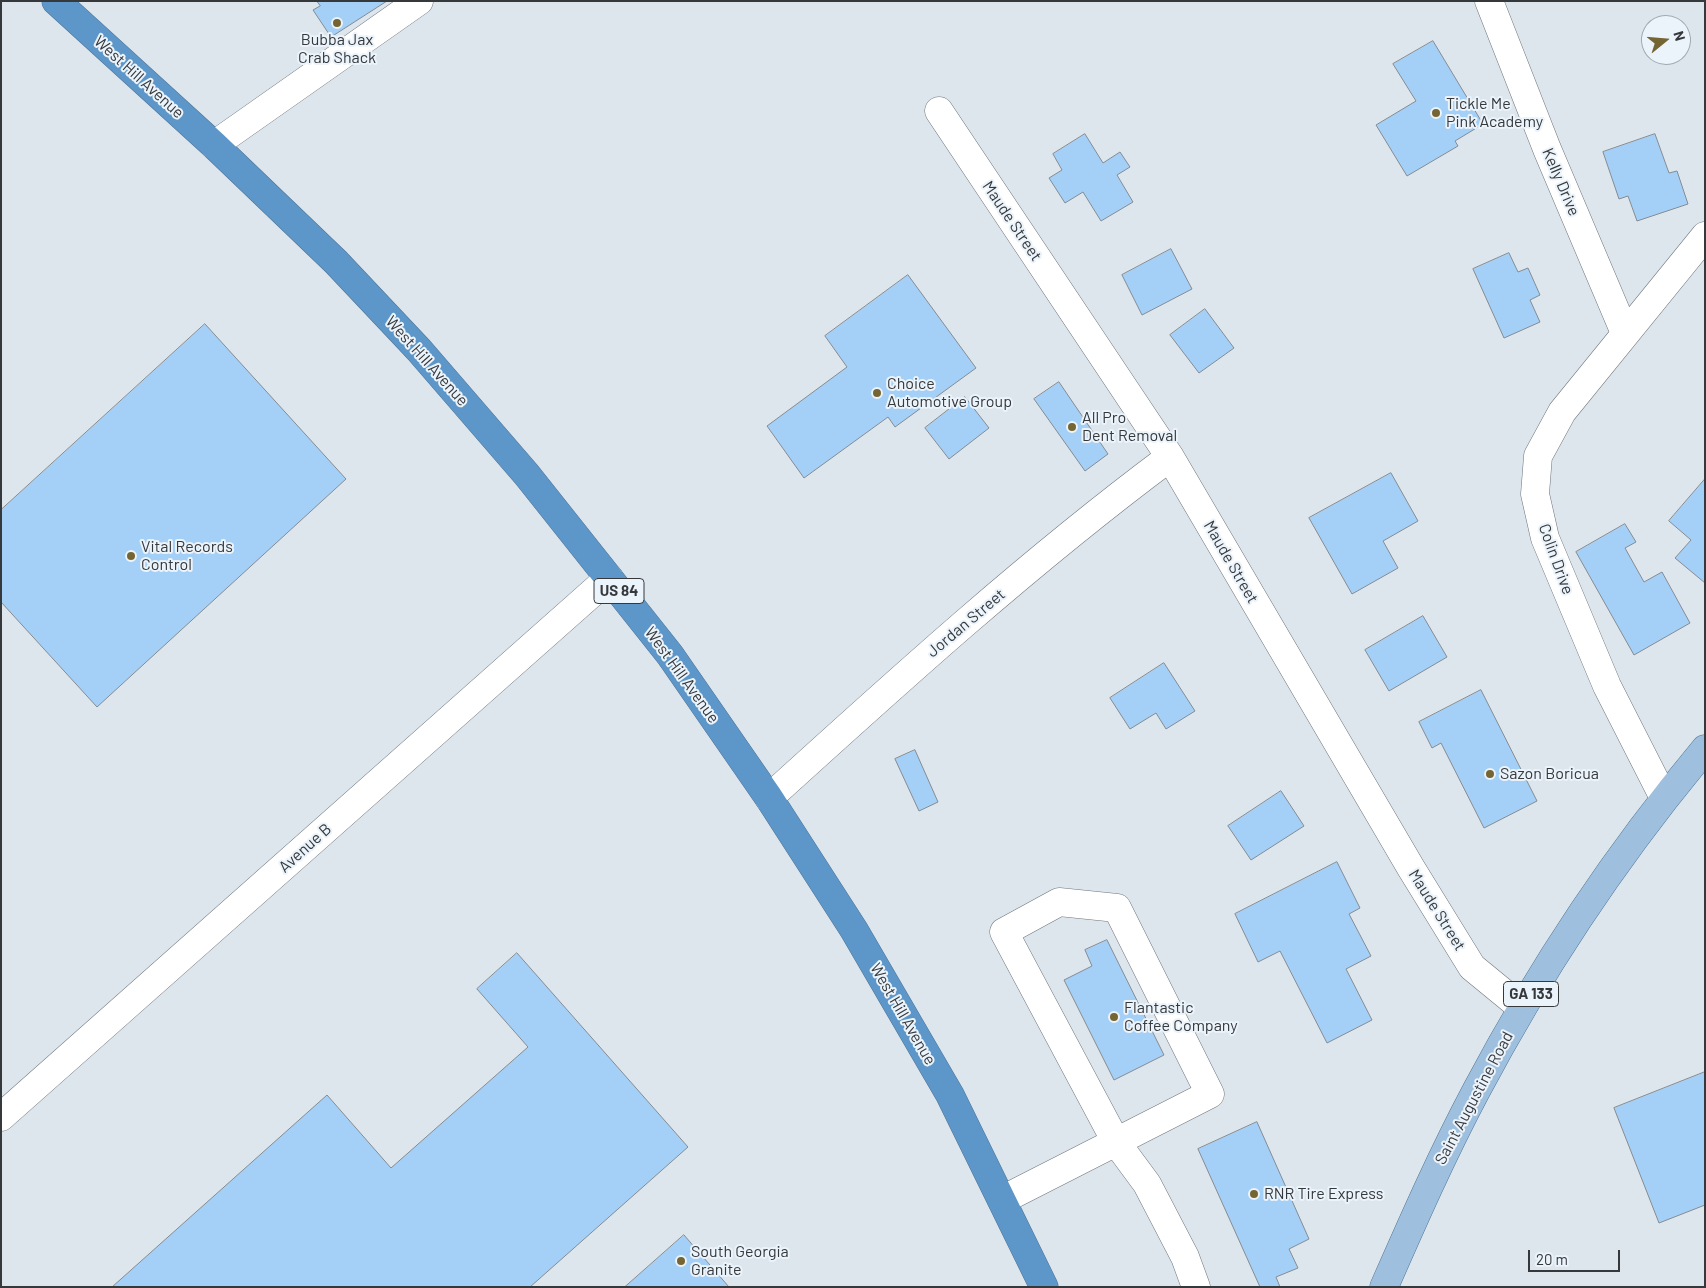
<!DOCTYPE html>
<html>
<head>
<meta charset="utf-8">
<style>
	body { margin:0 }
	#map { position:relative; width:1706px; height:1288px; overflow:hidden; background:#dee6ed; font-family:Barlow,sans-serif }
	canvas { display:block }
	.frame { position:absolute; inset:0; border:2px solid #36393c; pointer-events:none }
	.north { position:absolute; left:1641px; top:15px; width:50px; height:50px; box-sizing:border-box; background:#ebf3fb; border:1px solid #a3a9af; border-radius:50%; rotate:73deg; font-size:14px; font-weight:700; line-height:20px; text-align:center; color:#36393c }
	.north::after { content:''; display:block; margin:auto; width:18px; height:22px; background:#756533; clip-path:polygon(50% 0,100% 100%,50% 72%,0 100%) }
	.scale { position:absolute; left:1528px; top:1250px; width:92px; height:22px; box-sizing:border-box; border:2px solid #36393c; border-top:0; padding-left:6px; font-size:15px; line-height:18px; white-space:nowrap; color:#36393c; -webkit-text-stroke:4px #ebf3fb; paint-order:stroke }
</style>
</head>
<body>
<div id="map">
<canvas width="1706" height="1288"></canvas>
<div class="frame"></div>
<div class="north">N</div>
<div class="scale">20 m</div>
</div>
<script>
const g = document.querySelector('canvas').getContext('2d');
g.lineJoin = 'round';
function fill(path, color) { g.fillStyle = color; g.fill(path, 'evenodd'); }
function trace(path, color, width, dash) { g.strokeStyle = color; g.lineWidth = width; g.lineCap = dash ? 'butt' : 'round'; g.setLineDash(dash || []); g.stroke(path); }
function label(font, color, halo, rows, align = 'center') {
  g.font = font + ' Barlow,sans-serif'; g.lineWidth = 4; g.setLineDash([]); g.textBaseline = 'middle'; g.strokeStyle = halo; g.fillStyle = color; for (const [text, x, y, turn = 0] of rows) {
    g.save(); g.translate(x, y); g.rotate((+turn || 0) * Math.PI / 180); g.textAlign = isNaN(turn) ? turn : align; if (halo) g.strokeText(text, 0, 0); g.fillText(text, 0, 0); g.restore();
  }
}
const building = new Path2D(`
	M317 1H387L331 37 313 10 320 6Z
	M1433 41 1483 124 1455 141 1458 146 1407 176 1376 125 1416 101 1393 64Z
	M1085 134 1103 163 1120 152 1130 167 1117 175 1133 202 1101 221 1083 192 1065 203 1049 178 1062 170 1053 154Z
	M1655 134 1669 173 1677 171 1688 204 1637 221 1628 196 1619 199 1603 152Z
	M1171 249 1192 289 1142 315 1122 275Z
	M1509 253 1518 272 1528 268 1540 295 1530 300 1540 322 1504 338 1473 269Z
	M908 275 976 368 895 427 888 417 804 478 767 426 847 367 825 336Z
	M1205 309 1234 348 1199 373 1170 335Z
	M205 324 346 479 97 707 1 602V510Z
	M1059 382 1108 454 1085 471 1034 399Z
	M965 397 989 428 949 459 925 428Z
	M1391 473 1418 521 1383 541 1398 568 1352 594 1309 518Z
	M1705 479V583L1675 558 1691 540 1669 521Z
	M1625 524 1636 542 1625 548 1644 582 1662 572 1690 623 1634 655 1576 552Z
	M1423 616 1447 657 1389 691 1365 650Z
	M1164 663 1195 711 1166 729 1156 713 1130 729 1110 698Z
	M1481 690 1537 801 1484 828 1441 743 1432 748 1419 722Z
	M915 750 938 802 919 811 895 759Z
	M1281 791 1304 826 1251 860 1228 826Z
	M1337 862 1360 908 1349 914 1371 956 1346 969 1372 1020 1327 1043 1280 951 1258 962 1235 914Z
	M1107 940 1164 1055 1114 1080 1064 980 1092 966 1085 950Z
	M517 953 688 1147 530 1287H112L327 1095 391 1168 528 1047 477 989Z
	M1705 1072V1205L1659 1223 1614 1108Z
	M1257 1122 1309 1239 1289 1249 1298 1268 1276 1277 1280 1287H1260L1198 1149Z
	M684 1235 729 1287H625Z`);
const minor = new Path2D(`
	M1489 1 1547 149 1625 333
	M939 111 1170 457 1411 868 1472 967 1522 1008
	M214 145 419 1
	M769 798C899 680 1029 562 1170 457
	M1664 798 1607 686 1545 538 1535 494 1538 456 1562 412 1705 236
	M1 1117 609 578
	M1002 1200 1210 1094 1117 908 1059 902 1004 932 1116 1142 1147 1184 1185 1257 1196 1287`);
const major = new Path2D(`
	M1384 1287C1413 1221 1442 1155 1476 1091 1540 970 1617 854 1705 749`);
const highway = new Path2D(`
	M56 1 214 145 336 262 419 350 527 475 670 655 769 798 854 930 950 1095 1044 1287`);
const markers = [
	[337,23,5,"#756533"],
	[1436,113,5,"#756533"],
	[877,393,5,"#756533"],
	[1072,427,5,"#756533"],
	[131,556,5,"#756533"],
	[1490,774,5,"#756533"],
	[1114,1017,5,"#756533"],
	[1254,1194,5,"#756533"],
	[681,1261,5,"#756533"]
];
const shields = [
	[619,591,50],
	[1531,994,55]
];
const shieldNames = [
	["US 84",619,591],
	["GA 133",1531,994]
];
const poiNames = [
	["Bubba Jax",337,40,"center"],
	["Crab Shack",337,58,"center"],
	["Tickle Me",1446,104],
	["Pink Academy",1446,122],
	["Choice",887,384],
	["Automotive Group",887,402],
	["All Pro",1082,418],
	["Dent Removal",1082,436],
	["Vital Records",141,547],
	["Control",141,565],
	["Sazon Boricua",1500,774],
	["Flantastic",1124,1008],
	["Coffee Company",1124,1026],
	["RNR Tire Express",1264,1194],
	["South Georgia",691,1252],
	["Granite",691,1270]
];
const streetNames = [
	["West Hill Avenue",139,77,42],
	["Kelly Drive",1561,182,67],
	["Maude Street",1012,221,56],
	["West Hill Avenue",427,361,48],
	["Colin Drive",1556,559,70],
	["Maude Street",1231,562,60],
	["Jordan Street",966,623,-40],
	["West Hill Avenue",682,675,54],
	["Avenue B",305,848,-42],
	["Maude Street",1437,910,58],
	["West Hill Avenue",903,1014,60],
	["Saint Augustine Road",1474,1098,-62]
];
fill(building, '#a4d0f8');
trace(building, '#848b92', 1);
trace(minor, '#6f767c', 29);
trace(major, '#4f7597', 29);
trace(highway, '#4f7597', 29);
trace(minor, '#fff', 28);
trace(major, '#9ec0de', 28);
trace(highway, '#5d96c8', 28);
for (const [x, y, r, color] of markers) { const dot = new Path2D(); dot.arc(x, y, r, 0, 2 * Math.PI); g.fillStyle = color; g.fill(dot); trace(dot, '#ebf3fb', 2); }
for (const [x, y, w] of shields) { const box = new Path2D(); box.roundRect(x - w / 2, y - 12.5, w, 25, 4); g.fillStyle = '#ebf3fb'; g.fill(box); trace(box, '#36393c', 1); }
label('bold 15px', '#36393c', null, shieldNames);
label('16px', '#36393c', '#ebf3fb', poiNames, 'left');
label('16px', '#36393c', '#ebf3fb', streetNames);
</script>
</body>
</html>
